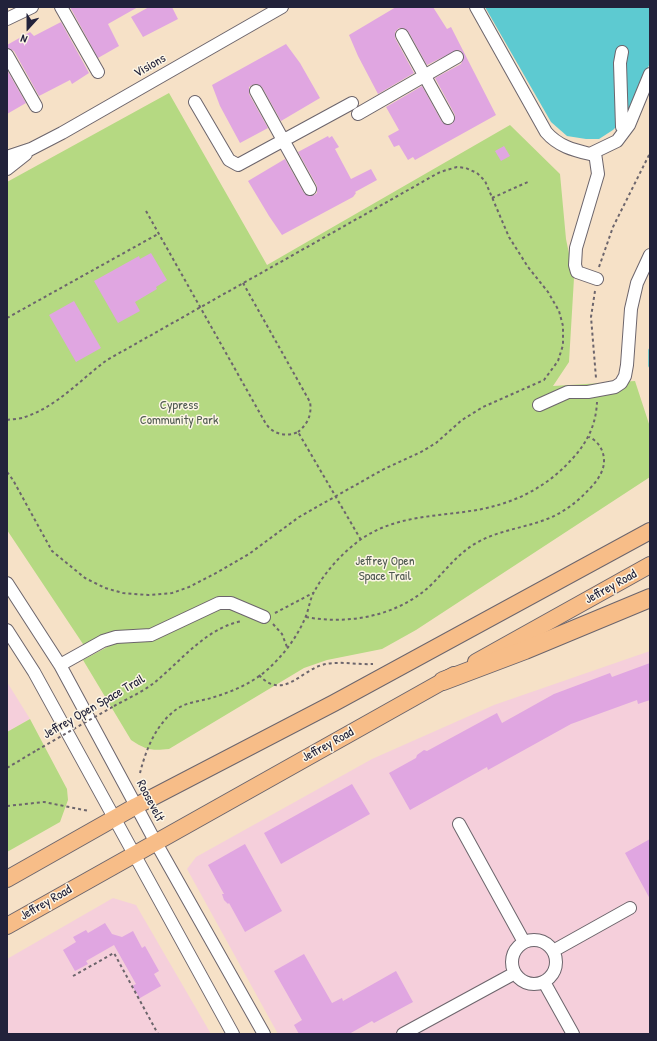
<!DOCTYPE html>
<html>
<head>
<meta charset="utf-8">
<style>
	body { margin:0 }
	#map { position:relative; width:657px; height:1041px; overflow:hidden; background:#f6e1c7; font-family:"Patrick Hand",sans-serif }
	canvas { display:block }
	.frame { position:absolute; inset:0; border:8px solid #22223b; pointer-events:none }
	.north { position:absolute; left:8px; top:8px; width:40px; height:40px; -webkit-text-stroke:3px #fcf5e5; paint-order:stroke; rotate:201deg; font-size:11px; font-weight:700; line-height:16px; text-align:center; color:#22223b }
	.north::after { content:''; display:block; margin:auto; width:14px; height:18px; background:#22223b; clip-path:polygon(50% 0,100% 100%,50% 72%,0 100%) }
</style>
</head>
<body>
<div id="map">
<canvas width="657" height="1041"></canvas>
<div class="frame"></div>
<div class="north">N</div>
</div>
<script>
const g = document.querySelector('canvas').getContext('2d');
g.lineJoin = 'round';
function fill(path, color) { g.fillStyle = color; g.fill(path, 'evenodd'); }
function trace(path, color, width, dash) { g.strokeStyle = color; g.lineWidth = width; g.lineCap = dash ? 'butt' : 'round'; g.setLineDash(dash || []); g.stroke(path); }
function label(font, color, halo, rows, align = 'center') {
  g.font = font + ' "Patrick Hand",sans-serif'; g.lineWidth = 3; g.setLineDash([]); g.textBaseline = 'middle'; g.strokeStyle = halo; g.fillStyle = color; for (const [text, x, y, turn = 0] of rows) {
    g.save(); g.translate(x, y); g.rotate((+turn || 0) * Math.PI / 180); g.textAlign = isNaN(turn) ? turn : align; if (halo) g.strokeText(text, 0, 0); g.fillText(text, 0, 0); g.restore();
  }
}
const built = new Path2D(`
	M650 651V1034H278L187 869 196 857 372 759 494 705Z
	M7 682 30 719 7 732Z
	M113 898 136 905 211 1034H7V959Z`);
const green = new Path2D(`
	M169 93 267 265 510 125 560 174 566 239 574 278 569 362 553 386 635 381 650 427V477L416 630 382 649 327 660 304 668 169 749C152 751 146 750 131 740L83 660 111 645 110 634 85 647 7 530V182Z
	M30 719 67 789 68 800 60 822 7 852V732Z`);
const water = new Path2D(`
	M485 7H650V63L625 118 613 130 599 139H586L567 136 551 122Z`);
const stream = new Path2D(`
	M650 350V366`);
const building = new Path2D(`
	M70 7H138L108 24 119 46 98 58Z
	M149 7H172L178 19 143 37 131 17Z
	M396 7H433L447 29 451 27 496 115 415 160 413 157 408 160 399 145 394 147 388 136 399 130 386 107 422 86 442 122 447 125 452 124 455 119V115L435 78 461 64 464 57 461 51 457 50 427 65 408 31 403 28H399L395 32V38L414 73 378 94 358 56 349 35Z
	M61 22 89 73 72 84 70 80 39 96 14 51 7 48V45L30 32 34 36Z
	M286 44 300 63 320 98 281 121 262 87 257 84 252 85 249 87V94L268 128 240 143 220 106 212 85Z
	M7 70 26 103 7 114Z
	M328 136 329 138 332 136 339 147 335 149 351 179 371 169 377 180 355 192 356 193 353 197 282 235 269 216 248 181 285 159 304 193 309 196 314 195 317 193V186L298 152Z
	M504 146 510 156 501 161 495 151Z
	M151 253 167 280 156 287 157 289 135 302 140 311 118 323 94 281 139 256 140 259Z
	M74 301 101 348 76 362 49 315Z
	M650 663V700L638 704 637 700 571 724 488 770 487 767 410 810 389 773 416 758 417 755 424 750 427 751 497 713 502 723 554 694 610 673 612 677Z
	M352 784 370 814 281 864 264 833Z
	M650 839V899L625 853Z
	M245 844 282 911 245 932 229 903 228 904 224 900 222 894H224L208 865Z
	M105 923 112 934 122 937 133 931 142 948 145 946 159 971 154 974 161 986 140 998 132 986 136 984 114 945 86 961 88 964 75 971 63 950 76 942 73 937 86 930 88 933Z
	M304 954 332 1003 342 998 343 1001 396 971 413 1002 374 1023 372 1021 349 1034H299L294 1025 302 1020 274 971Z`);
const path = new Path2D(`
	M492 198 530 181
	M146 211 266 424C274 435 287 437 298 432L361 540
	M599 267 613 227 650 153
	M243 283 310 402C312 414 308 424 298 432
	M595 291 591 317 596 378
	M7 318 158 234
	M7 420C13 419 20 419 25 417 58 406 81 379 107 360L440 172 457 167 466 168 477 173 485 181 509 237 528 267 548 292 559 311 563 326V345L558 361 544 380 483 407 462 420 436 443 421 452 384 469 299 517 249 554 218 572 189 587 172 593 148 595 123 593 105 588 85 578 52 551 13 480 7 472
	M275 613 313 593
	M306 617C349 625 398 616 431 585 447 569 458 553 478 542 500 530 524 528 547 519 565 512 580 500 593 485 599 478 604 470 604 461 604 450 598 441 589 437
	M273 624 282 634 287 647
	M259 675C284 702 302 668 326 664 342 661 358 665 373 664
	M114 706C127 699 142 692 154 683 181 661 206 628 242 621
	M7 768 37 750
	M140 773C146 749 157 721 180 707 189 702 201 701 211 698 231 692 251 684 267 670 283 656 298 636 306 616 309 608 310 599 314 592 324 573 342 553 360 540 396 514 441 517 482 509 517 502 548 486 572 459 587 443 596 425 597 402
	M7 806 44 802 89 811
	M73 976 114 953 158 1034`);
const minor = new Path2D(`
	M61 7 98 72
	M476 7 546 132C558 146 573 150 590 154L617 141 629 125 650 74
	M7 19 32 7
	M402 35 448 118
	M622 52 620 63 622 127 625 130
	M7 55 36 106
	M256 91 310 189
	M195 102 229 160 238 165 352 103
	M358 114 457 57
	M595 153 598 174 576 248 575 265 577 272 597 279
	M7 157 31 149 62 133 282 7
	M7 169 26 154
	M539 405 568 392H588L615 387 621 383 625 376 627 365 631 309 637 283 650 255
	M7 583 60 665 155 841 264 1034
	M7 630 34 672 233 1034
	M60 665 103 641 116 637 151 635 219 603H231L264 617
	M459 824 524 942
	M512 962a22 22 0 1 1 44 0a22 22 0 1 1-44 0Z
	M553 951 630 908
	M544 982 573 1034
	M403 1034 515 973`);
const major = new Path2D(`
	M476 662 650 565
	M7 879 136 806 334 703 650 531
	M7 926 454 675`);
const highway = new Path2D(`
	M443 681 525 650 650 598`);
const pathBridge = new Path2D(`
	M37 750 114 706`);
const streetNames = [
	["Visions",150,66,-30],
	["Jeffrey Road",611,587,-29],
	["Jeffrey Open Space Trail",94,707,-30],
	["Jeffrey Road",328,745,-29],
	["Roosevelt",150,801,62],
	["Jeffrey Road",46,903,-30]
];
const parkNames = [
	["Cypress",179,406],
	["Community Park",179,421],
	["Jeffrey Open",385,562],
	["Space Trail",385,577]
];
fill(built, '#f5cfdb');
fill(green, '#b5d982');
fill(water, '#5dcad1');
trace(stream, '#5dcad1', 3.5);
fill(building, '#e0a6e1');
trace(minor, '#6c656c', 14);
trace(major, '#6c656c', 18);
trace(highway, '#6c656c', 20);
trace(path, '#6c656c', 2, [3, 3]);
trace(minor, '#fff', 12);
trace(major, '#f7bd88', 16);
trace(highway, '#f7bd88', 18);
trace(pathBridge, '#6c656c', 2, [3, 3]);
label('13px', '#22223b', '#fcf5e5', streetNames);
label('13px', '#4e5950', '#fcf5e5', parkNames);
</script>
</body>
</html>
